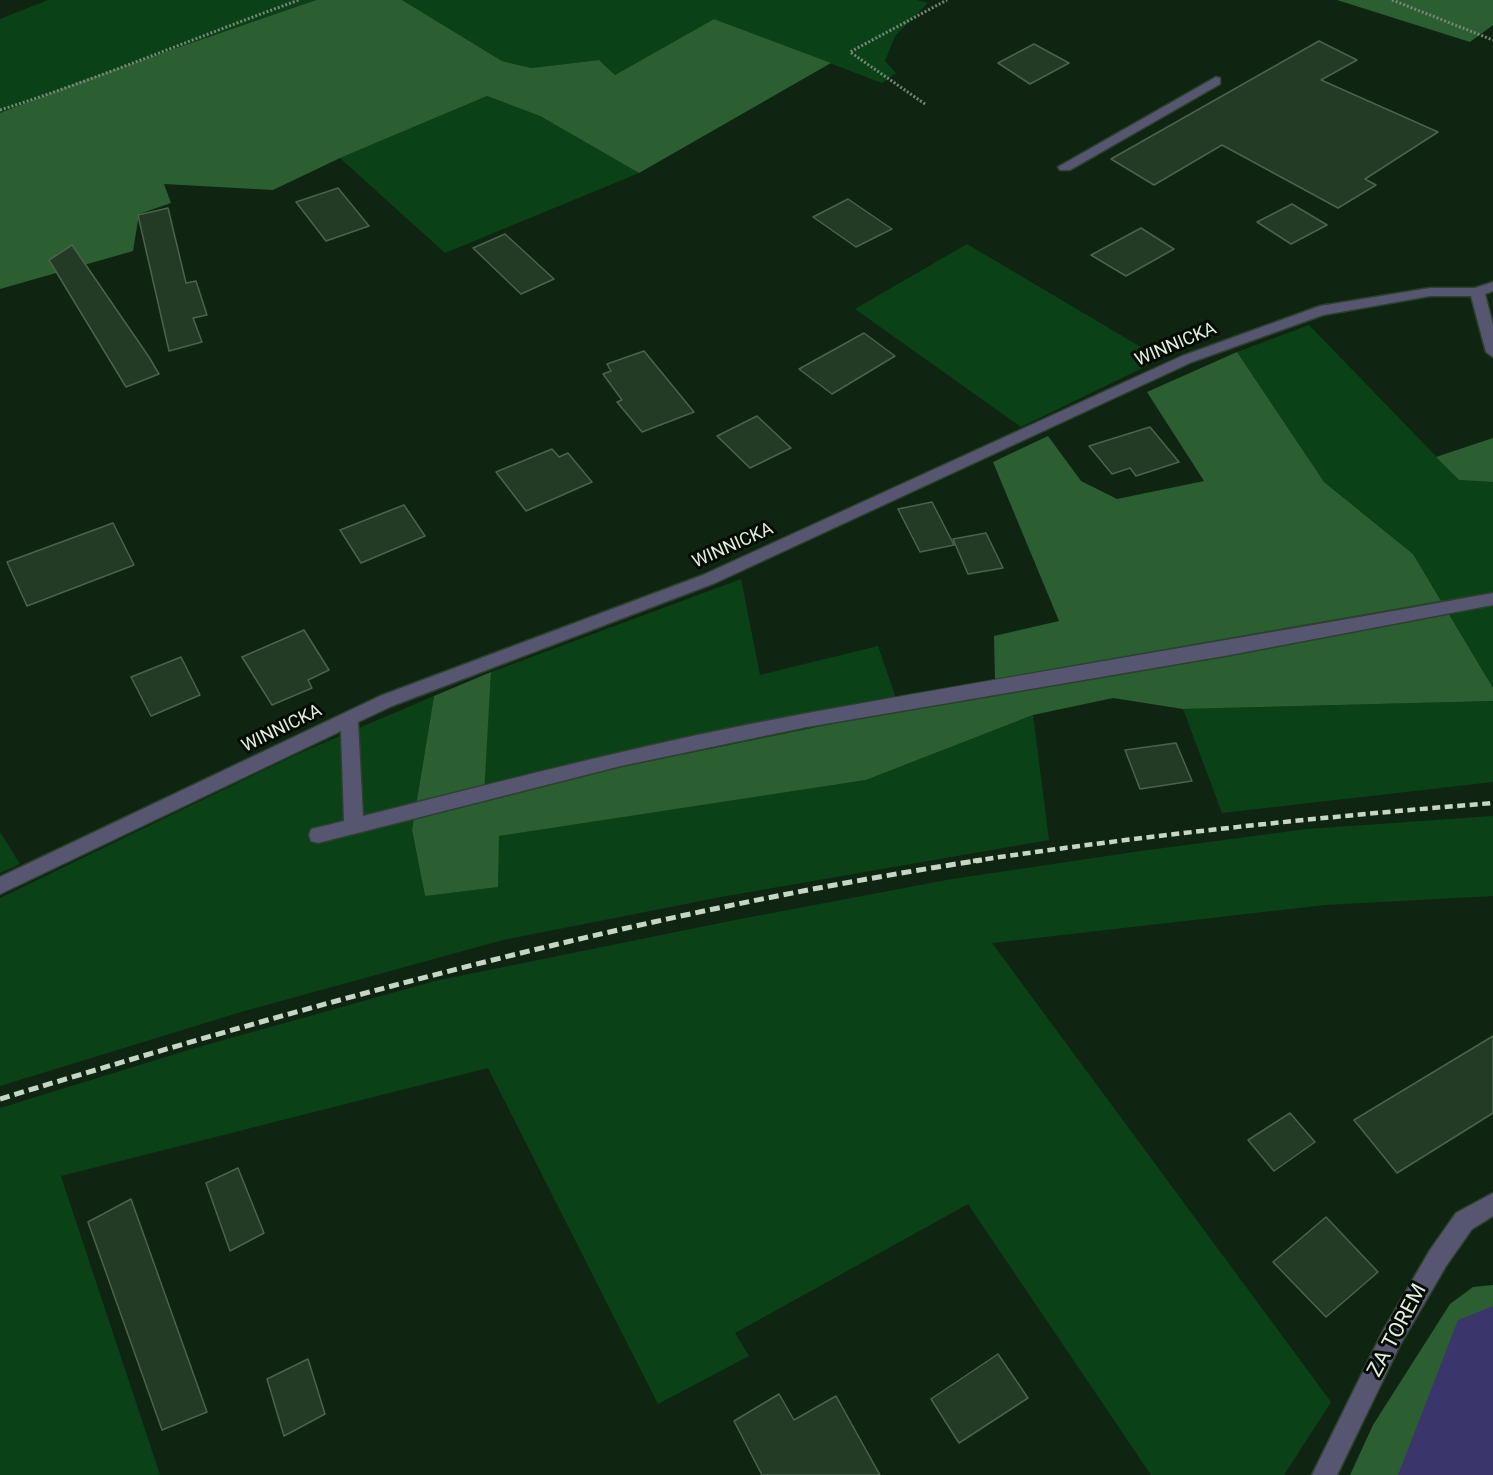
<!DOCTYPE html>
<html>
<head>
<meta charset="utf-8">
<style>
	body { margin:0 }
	canvas { display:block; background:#0f2511 }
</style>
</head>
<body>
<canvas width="1493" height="1475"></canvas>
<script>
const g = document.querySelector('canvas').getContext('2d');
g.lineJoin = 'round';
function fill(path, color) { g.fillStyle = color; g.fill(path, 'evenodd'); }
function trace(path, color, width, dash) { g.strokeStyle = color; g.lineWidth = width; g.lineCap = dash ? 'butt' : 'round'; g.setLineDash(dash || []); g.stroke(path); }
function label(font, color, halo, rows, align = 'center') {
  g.font = font + ' Roboto,sans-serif'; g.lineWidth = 6; g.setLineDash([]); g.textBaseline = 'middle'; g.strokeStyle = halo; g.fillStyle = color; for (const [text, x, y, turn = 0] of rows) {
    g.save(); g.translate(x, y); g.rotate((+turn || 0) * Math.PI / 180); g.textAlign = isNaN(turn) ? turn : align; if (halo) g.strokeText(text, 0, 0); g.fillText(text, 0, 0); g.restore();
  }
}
const green = new Path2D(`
	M48 0H316L84 80 0 113V19Z
	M402 0H917L928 3 895 36 885 61 896 73 882 83 714 19 615 75 599 60 531 68 502 61Z
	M487 96 540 116 639 173 445 253 340 158Z
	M967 244 1161 359 1021 427 855 309Z
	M1309 325 1459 480 1493 482V688L1413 554 1324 482 1237 352Z
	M741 579 760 675 878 646 900 710 483 795 491 672Z
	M434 696 412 830 425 896 498 836 866 780 1033 715 1049 840 721 897 503 940 241 1012 0 1086V898L293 756Z
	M1493 701V782L1222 813 1183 709Z
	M1493 816V896L1325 905 992 943 1331 1402 1284 1475H1151L968 1204 735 1333 749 1356 658 1404 488 1068 61 1176 160 1475H0V1108L195 1048 435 981 730 921 952 879 1141 851 1307 829Z
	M0 832 20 864 0 873Z`);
const forest = new Path2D(`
	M316 0H402L502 61 531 68 599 60 615 75 714 19 831 63 639 173 540 116 487 96 340 158 273 190 164 184 171 203 139 214 133 251 0 289V113L84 80Z
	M1337 0H1493V25L1470 42Z
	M1237 352 1324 482 1413 554 1493 688V701L1183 709 1113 698 1033 715 866 780 499 836 498 887 425 896 412 830 434 696 491 672 484 795 900 710 995 681 994 636 1059 621 993 462 1048 436 1081 481 1117 499 1204 481 1147 392Z
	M1493 438V482L1459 480 1436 457Z
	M1493 1285V1475H1350L1373 1425 1450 1304 1473 1287Z`);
const river = new Path2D(`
	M1493 1306V1475H1398L1458 1320Z`);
const building = new Path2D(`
	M1319 41 1357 60 1321 80 1438 132 1365 179 1376 185 1338 208 1222 145 1154 185 1111 159Z
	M1034 44 1069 63 1030 84 998 63Z
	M338 188 369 226 326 241 296 202Z
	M848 199 892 229 856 247 813 217Z
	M1292 204 1327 225 1291 244 1257 222Z
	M168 208 186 283 196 281 207 315 193 318 202 342 169 351 138 215Z
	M1141 228 1174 249 1126 276 1091 255Z
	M505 234 554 279 521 294 473 248Z
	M72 245 149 357 159 374 126 387 49 260Z
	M864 333 895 356 832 394 799 369Z
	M644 351 694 412 642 432 617 402 622 400 603 374 611 371 607 364Z
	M757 416 791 448 750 468 717 436Z
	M1150 427 1179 462 1136 476 1130 468 1112 474 1089 446Z
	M552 449 559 457 568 453 592 482 526 511 496 472Z
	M932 502 954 545 920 552 898 509Z
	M404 505 425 536 361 563 340 530Z
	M113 523 134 565 27 606 7 562Z
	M986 533 1003 568 968 574 953 539Z
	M304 630 329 670 308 680 312 688 272 705 242 657Z
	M181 657 200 695 151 716 131 677Z
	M1176 743 1192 781 1140 789 1125 750Z
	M1493 1036V1113L1397 1173 1354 1120Z
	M1290 1113 1315 1142 1274 1171 1248 1140Z
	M238 1168 264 1233 230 1251 206 1183Z
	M131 1199 207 1412 162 1430 88 1222Z
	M1326 1217 1378 1272 1326 1317 1273 1262Z
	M998 1354 1028 1398 959 1443 931 1399Z
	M308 1359 325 1414 284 1436 267 1379Z
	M779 1394 794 1420 836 1396 880 1475H762L734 1421Z`);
const path = new Path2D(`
	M1392 0 1493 40
	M925 104 850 52 947 0
	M0 110C101 78 199 36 299 0`);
const minor = new Path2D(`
	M1216 77 1220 78V84L1070 170H1060L1058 167Z
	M1493 282V291L1485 294 1493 325V357L1486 352 1471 296H1430L1323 315 1192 362 715 583 392 706 358 722 363 816C511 779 658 740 808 713 1036 671 1265 635 1493 593V605L1230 655 807 727 621 766 318 843 311 841 309 835 311 829 344 821 341 731 0 894V877L380 696 703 575 1182 356 1320 306 1430 288H1475Z
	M1493 1193V1216L1472 1229 1446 1266 1400 1345 1337 1475H1312L1384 1329 1430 1250 1456 1213Z`);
const railFar1 = new Path2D(`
	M973 861C1147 835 1318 817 1493 803`);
const rail = new Path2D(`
	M0 1099C323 1000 648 911 982 860`);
const streetNames = [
	["WINNICKA",1176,345,-23],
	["WINNICKA",733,546,-24],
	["WINNICKA",282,729,-26]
];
const nearStreetnames = [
	["ZA TOREM",1398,1331,-62]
];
fill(green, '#0a4116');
fill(forest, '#2b5e31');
fill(river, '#3a366c');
fill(building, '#233a25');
trace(building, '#4a634b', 1.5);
trace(minor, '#2c412e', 3);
trace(path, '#758776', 3, [2, 2]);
fill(minor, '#565670');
trace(railFar1, '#c6d5c6', 4.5, [8, 4.5]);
trace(rail, '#c6d5c6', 5, [10, 5]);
label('18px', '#e0eee0', '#040c04', streetNames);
label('21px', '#e0eee0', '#040c04', nearStreetnames);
</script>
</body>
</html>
